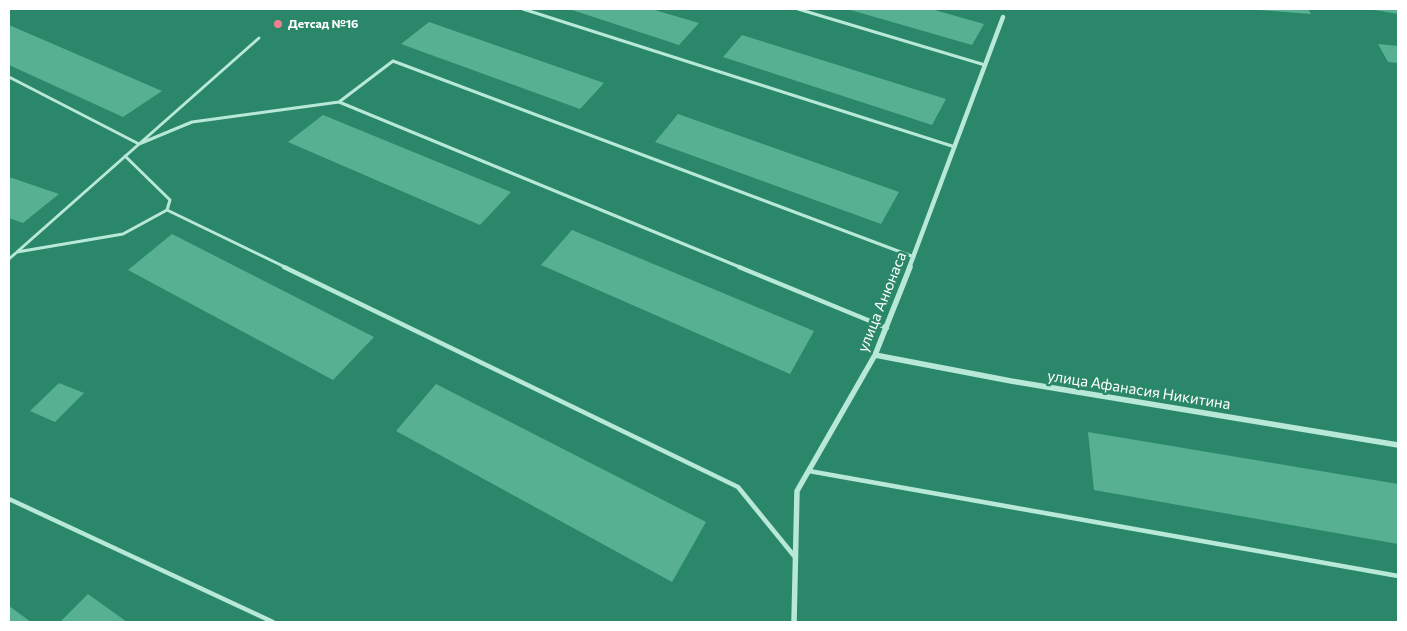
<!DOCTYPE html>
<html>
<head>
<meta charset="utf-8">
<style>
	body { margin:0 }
	#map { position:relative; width:1407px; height:631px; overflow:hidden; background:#2b8769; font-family:Commissioner,sans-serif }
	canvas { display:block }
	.frame { position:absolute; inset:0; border:10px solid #fff; pointer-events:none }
</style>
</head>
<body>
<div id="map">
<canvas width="1407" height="631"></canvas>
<div class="frame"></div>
</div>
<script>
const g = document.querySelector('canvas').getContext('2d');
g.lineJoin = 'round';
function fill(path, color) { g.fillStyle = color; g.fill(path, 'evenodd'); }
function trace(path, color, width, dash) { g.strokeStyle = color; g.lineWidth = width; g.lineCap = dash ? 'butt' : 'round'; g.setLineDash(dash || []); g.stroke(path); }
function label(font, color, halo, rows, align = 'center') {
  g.font = font + ' Commissioner,sans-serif'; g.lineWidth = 5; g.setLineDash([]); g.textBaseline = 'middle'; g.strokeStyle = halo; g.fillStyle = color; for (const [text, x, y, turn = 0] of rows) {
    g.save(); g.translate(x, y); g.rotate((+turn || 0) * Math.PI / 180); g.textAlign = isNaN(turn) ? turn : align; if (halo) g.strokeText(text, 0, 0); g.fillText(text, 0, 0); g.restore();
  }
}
const building = new Path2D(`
	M569 9H651L699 23 679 45Z
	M847 9H931L984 24 972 45Z
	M1260 9H1308L1311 14 1260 10Z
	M1375 9H1398V14L1375 10Z
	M429 22 604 83 580 109 401 44Z
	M9 25 162 91 123 117 9 65Z
	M742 35 946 99 932 125 723 57Z
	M1378 44 1398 46V63L1388 62Z
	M678 114 899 192 881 224 655 142Z
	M323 115 511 192 480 225 288 142Z
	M9 177 59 194 23 223 9 218Z
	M572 230 814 331 790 374 541 265Z
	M172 234 374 337 333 380 128 270Z
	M59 383 84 393 55 422 30 411Z
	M436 384 706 522 672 582 396 431Z
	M1088 432 1398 484V544L1094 490Z
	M88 594 127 622H60Z
	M9 606 31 622H9Z`);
const serviceFar1 = new Path2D(`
	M523 9 955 147
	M798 9 985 65
	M9 77 139 144 192 122 339 102 742 268
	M339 102 393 61 914 257
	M125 156 170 200 167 210 287 268
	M17 252 123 234 167 210
	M9 259 259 38`);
const service = new Path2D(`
	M284 267 738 487 795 557
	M739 267 887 328
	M809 471 1398 576
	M9 499 273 622`);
const minorFar1 = new Path2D(`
	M909 268 1003 17`);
const minor = new Path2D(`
	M875 355 1011 381 1398 445
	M794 622 797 491 875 355 910 267`);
const markers = [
	[278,24,5,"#ed8194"]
];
const farPoinames = [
	["Детсад №16",288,24]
];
const streetNames = [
	["улица Анюнаса",882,302,-68],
	["улица Афанасия Никитина",1139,390,9]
];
fill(building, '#58b092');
trace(serviceFar1, '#b8e8d7', 3);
trace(service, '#b8e8d7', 4.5);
trace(minorFar1, '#b8e8d7', 4.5);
trace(minor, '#b8e8d7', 5.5);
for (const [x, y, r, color] of markers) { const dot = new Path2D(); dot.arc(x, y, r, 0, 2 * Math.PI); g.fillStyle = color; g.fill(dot); trace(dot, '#2b8769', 2); }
label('bold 12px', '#fff', '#2b8769', farPoinames, 'left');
label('15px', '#fff', '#2b8769', streetNames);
</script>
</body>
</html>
